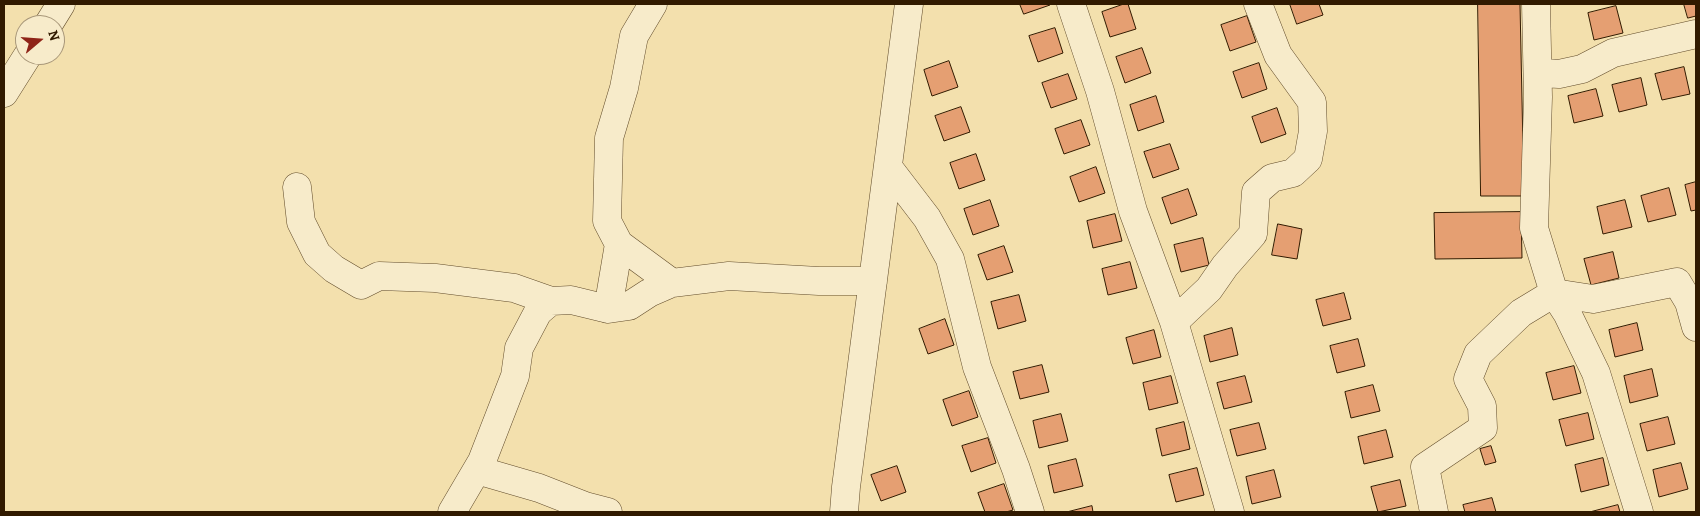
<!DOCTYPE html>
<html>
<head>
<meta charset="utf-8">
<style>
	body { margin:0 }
	#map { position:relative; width:1700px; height:516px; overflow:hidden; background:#f3e0ad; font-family:Alegreya,serif }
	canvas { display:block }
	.frame { position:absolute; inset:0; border:5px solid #311a00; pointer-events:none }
	.north { position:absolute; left:15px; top:15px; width:50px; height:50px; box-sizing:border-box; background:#f7ebca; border:1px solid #a89779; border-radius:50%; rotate:72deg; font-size:14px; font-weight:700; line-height:20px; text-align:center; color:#311a00 }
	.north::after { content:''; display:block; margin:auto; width:18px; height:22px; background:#8f2418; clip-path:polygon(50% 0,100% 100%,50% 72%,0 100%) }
</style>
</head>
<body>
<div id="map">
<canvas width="1700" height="516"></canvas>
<div class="frame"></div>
<div class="north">N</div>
</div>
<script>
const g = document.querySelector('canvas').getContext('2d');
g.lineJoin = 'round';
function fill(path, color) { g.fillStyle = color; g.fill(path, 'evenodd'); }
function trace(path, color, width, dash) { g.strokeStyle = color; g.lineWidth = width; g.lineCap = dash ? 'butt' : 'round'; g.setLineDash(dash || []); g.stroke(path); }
const building = new Path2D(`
	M1020 4H1049L1050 5 1024 14Z
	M1124 4H1128L1136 29 1110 37 1102 12Z
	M1290 4H1319L1323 15 1297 24Z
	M1478 4H1520L1524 196H1481Z
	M1684 4H1696V16L1688 18Z
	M1616 6 1623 33 1594 40 1588 13Z
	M1247 16 1256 42 1230 51 1221 25Z
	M1055 28 1063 53 1038 62 1029 36Z
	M1142 48 1151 73 1125 83 1116 57Z
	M949 61 958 87 932 96 924 70Z
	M1259 63 1267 89 1242 98 1233 72Z
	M1684 67 1690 94 1662 100 1655 74Z
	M1068 74 1077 99 1051 108 1042 83Z
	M1641 78 1647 105 1619 112 1612 85Z
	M1596 89 1603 116 1574 123 1568 96Z
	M1156 96 1164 122 1138 131 1130 105Z
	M961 107 970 132 944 141 935 116Z
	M1277 108 1286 134 1261 143 1252 117Z
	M1081 120 1090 145 1064 154 1055 129Z
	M1170 144 1179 169 1153 178 1144 152Z
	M976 154 985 180 959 189 950 163Z
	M1096 167 1105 193 1079 202 1070 177Z
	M1696 182V210L1691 211 1685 185Z
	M1669 188 1676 215 1648 222 1641 196Z
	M1188 189 1197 215 1171 224 1162 198Z
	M990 200 999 226 973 235 964 209Z
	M1625 200 1632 227 1603 234 1597 207Z
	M1521 212 1522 258 1435 259 1434 213Z
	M1115 214 1122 241 1093 248 1087 221Z
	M1278 224 1302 229 1297 259 1272 255Z
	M1203 238 1209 265 1181 272 1174 245Z
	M1004 246 1013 272 987 280 978 255Z
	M1613 252 1619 278 1591 285 1584 259Z
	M1130 262 1137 288 1108 295 1102 269Z
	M1344 293 1351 319 1323 326 1316 300Z
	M1019 295 1026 321 998 329 991 302Z
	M945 319 954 345 928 354 919 329Z
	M1637 323 1643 350 1615 357 1609 330Z
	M1232 328 1238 355 1210 362 1204 336Z
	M1154 330 1161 357 1133 364 1126 338Z
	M1358 339 1365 366 1337 373 1330 346Z
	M1042 365 1049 392 1020 399 1013 372Z
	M1574 366 1581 393 1553 400 1546 373Z
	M1652 369 1658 396 1630 403 1624 376Z
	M1171 376 1178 403 1149 410 1143 383Z
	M1245 376 1252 402 1224 409 1217 383Z
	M1373 385 1380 411 1351 418 1345 392Z
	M969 391 978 417 952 426 943 400Z
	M1588 413 1594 439 1566 446 1559 420Z
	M1061 414 1068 441 1039 448 1033 421Z
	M1668 417 1675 444 1647 451 1640 424Z
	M1184 422 1190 449 1162 456 1156 429Z
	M1259 423 1266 449 1237 456 1230 430Z
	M1386 430 1393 457 1364 464 1358 437Z
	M988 438 996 463 971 472 962 446Z
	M1491 446 1496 462 1485 465 1480 449Z
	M1603 458 1609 485 1581 492 1575 465Z
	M1076 459 1083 486 1054 493 1048 466Z
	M1681 463 1688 489 1659 497 1653 470Z
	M897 466 906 492 881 501 871 475Z
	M1197 468 1204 495 1176 502 1169 475Z
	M1274 470 1281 497 1252 504 1246 477Z
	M1400 480 1406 506 1378 512 1371 487Z
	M1004 484 1013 510 1006 512H985L978 493Z
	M1492 498 1496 512H1465L1463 505Z
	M1618 505 1620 512H1590Z
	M1092 506 1093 512H1067Z`);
const street = new Path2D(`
	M1071 4 1100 91 1133 211 1174 322 1230 512
	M1536 4 1538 97 1534 228 1554 293 1567 313 1596 373 1639 512
	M48 25 61 4
	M1542 73 1559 74 1582 69 1613 53 1696 34
	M4 93 28 55
	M888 167 927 218 950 259 977 367 1016 469 1030 512
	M297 187 301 222 317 254 334 269 361 285 379 276 435 278 514 288 551 301
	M619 244 672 283
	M608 309 619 244 607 221 609 138 624 88 634 36 653 4
	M1174 322 1209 289 1225 266 1253 234 1256 192 1272 178 1293 173 1308 159 1313 131 1312 102 1278 55 1258 4
	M477 470 539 488 585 506 608 512
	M452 512 482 461 515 376 519 348 538 312 551 301 571 300 608 309 629 306 649 293 672 283 729 276 819 281H873
	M844 512 846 487 909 4
	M1434 512 1425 467 1483 428 1482 406 1468 379 1478 354 1521 313 1554 293 1593 299 1677 282 1689 302 1696 327`);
fill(building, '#e59f72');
trace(building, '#311a00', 1);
trace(street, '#624c2b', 29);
trace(street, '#f7ebca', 28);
</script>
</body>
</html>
